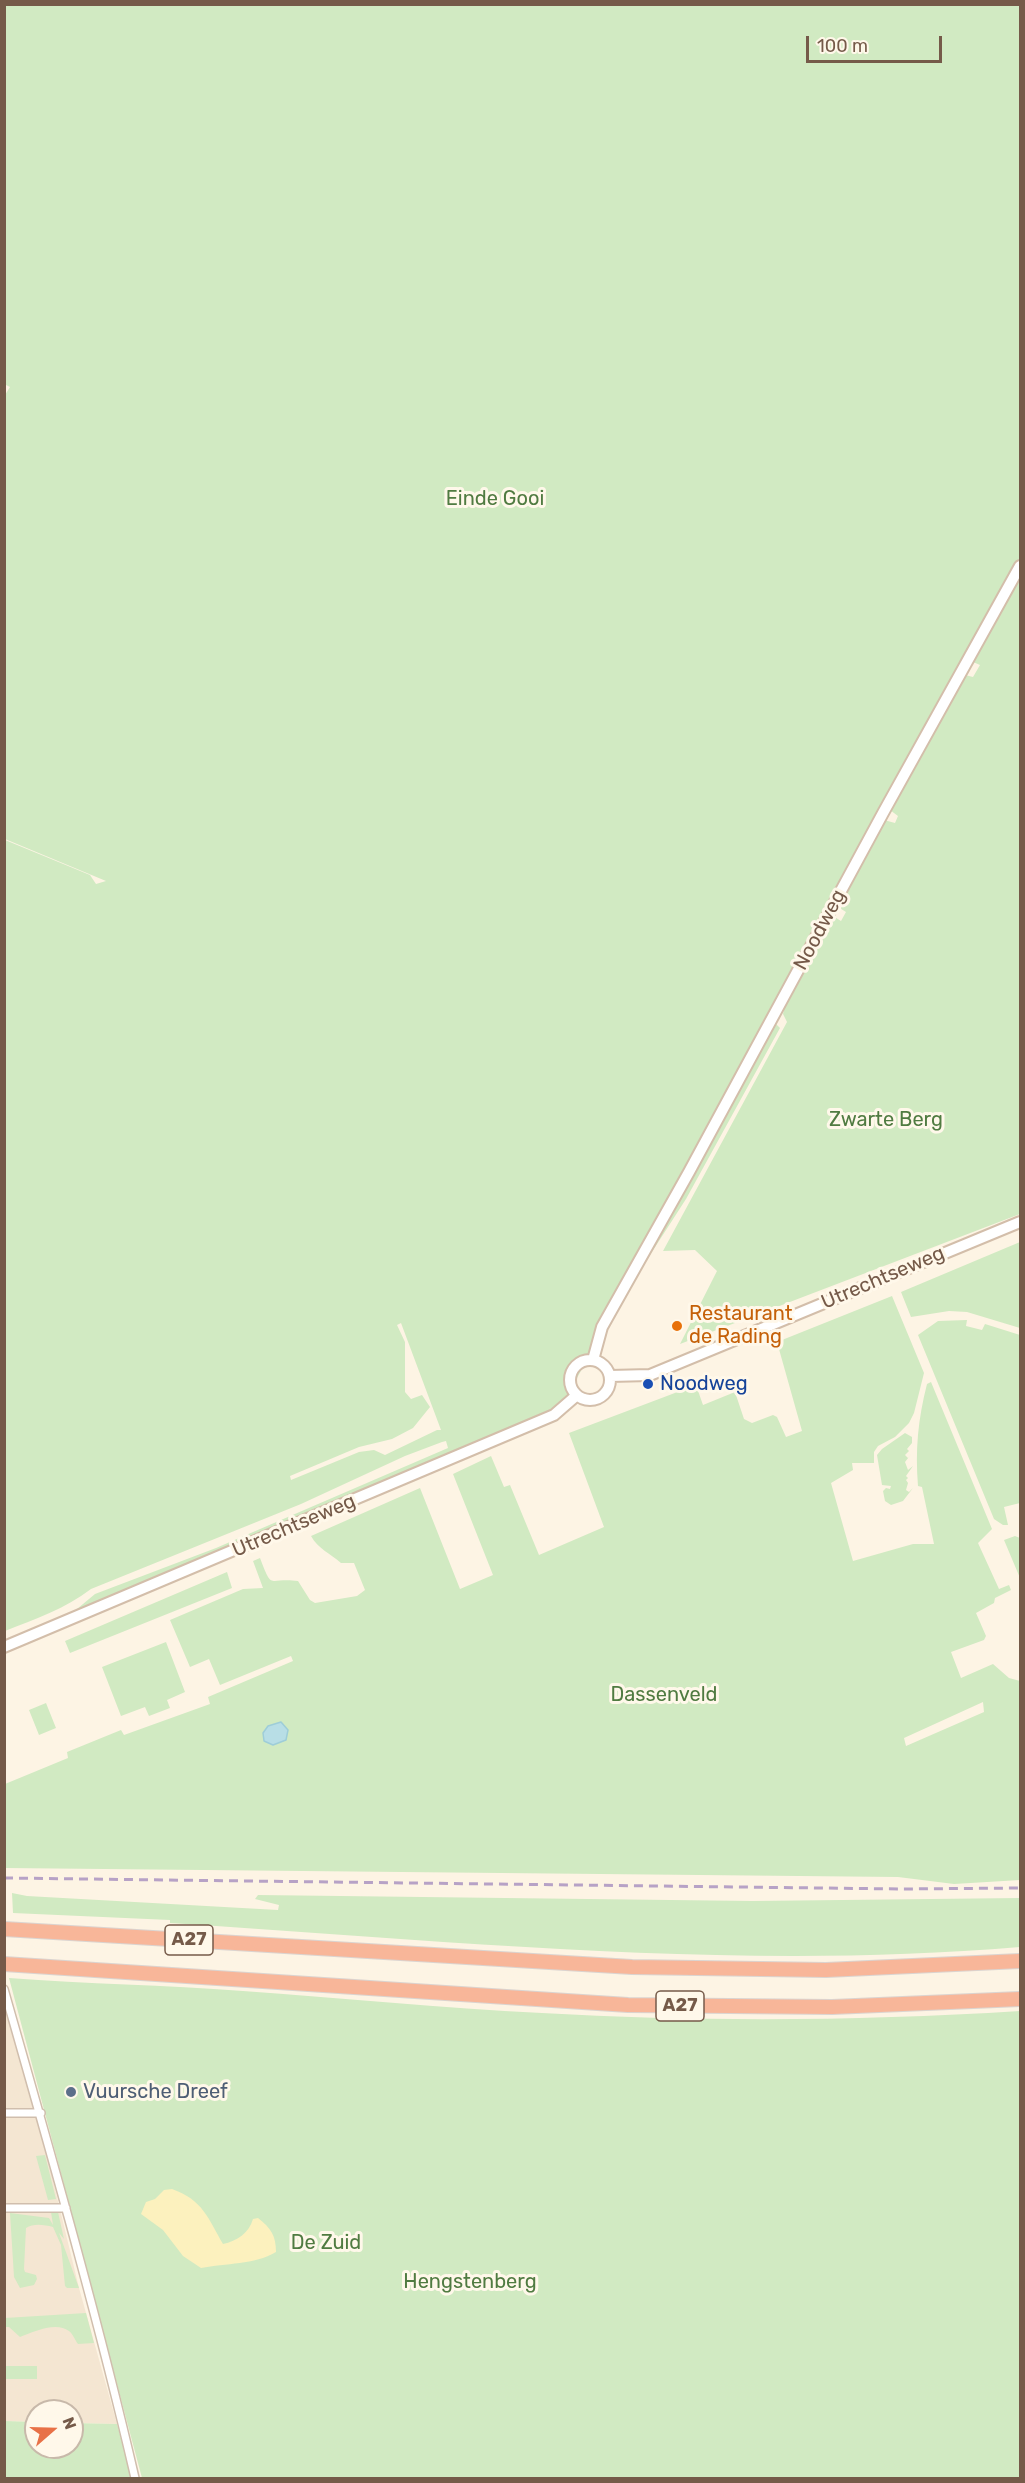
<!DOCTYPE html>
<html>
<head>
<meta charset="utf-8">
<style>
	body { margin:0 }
	#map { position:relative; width:1025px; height:2483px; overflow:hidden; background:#fdf4e4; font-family:Rubik,sans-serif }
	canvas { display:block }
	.frame { position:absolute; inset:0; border:6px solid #755a49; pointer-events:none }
	.north { position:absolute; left:24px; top:2399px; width:60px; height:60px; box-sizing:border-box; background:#fff8ea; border:2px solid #c8b9aa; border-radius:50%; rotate:70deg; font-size:16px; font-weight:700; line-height:24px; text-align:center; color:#755a49 }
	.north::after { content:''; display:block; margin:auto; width:21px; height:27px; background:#e87147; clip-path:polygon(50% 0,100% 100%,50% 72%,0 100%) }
	.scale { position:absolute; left:806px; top:36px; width:136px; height:27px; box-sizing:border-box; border:3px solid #755a49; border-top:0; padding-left:8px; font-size:18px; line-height:21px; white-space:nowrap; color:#755a49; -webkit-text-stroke:4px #fff8ea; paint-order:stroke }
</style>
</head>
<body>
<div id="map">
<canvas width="1025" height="2483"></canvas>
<div class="frame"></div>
<div class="north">N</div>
<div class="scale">100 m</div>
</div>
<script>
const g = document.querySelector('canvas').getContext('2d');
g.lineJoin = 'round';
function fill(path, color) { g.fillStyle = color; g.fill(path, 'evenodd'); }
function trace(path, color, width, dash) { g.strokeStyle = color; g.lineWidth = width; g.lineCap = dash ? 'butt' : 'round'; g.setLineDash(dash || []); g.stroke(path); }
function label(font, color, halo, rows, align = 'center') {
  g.font = font + ' Rubik,sans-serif'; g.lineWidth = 6; g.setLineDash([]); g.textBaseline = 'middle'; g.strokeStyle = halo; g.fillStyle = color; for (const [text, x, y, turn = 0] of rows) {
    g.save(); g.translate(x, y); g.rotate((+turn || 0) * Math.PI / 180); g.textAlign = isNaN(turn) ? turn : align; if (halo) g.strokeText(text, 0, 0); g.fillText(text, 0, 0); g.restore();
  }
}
const residential = new Path2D(`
	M4 2002 39 2123 79 2288 117 2424 72 2423V2411H36V2422L5 2421Z`);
const green = new Path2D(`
	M5 5H1020V566L553 1422 452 1460 449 1453 264 1534 71 1614 95 1594 216 1548 448 1448 446 1441 442 1442 405 1456 301 1504 91 1589C65 1609 35 1619 5 1631V840L90 875 96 884 106 881 5 839V395L10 387 4 384ZM401 1323 441 1430H437L385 1455 374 1450 359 1452 291 1480 290 1476 359 1447 392 1439 413 1428 430 1407 422 1395 411 1399 405 1392V1342L397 1325Z
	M1020 576V1214L680 1344 717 1271 695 1250 663 1251 787 1022 783 1014 785 1005 833 916 841 921 846 912 838 907 884 820 895 823 898 816 890 810 965 675 973 677 980 665 973 662Z
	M776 1024 780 1028 686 1199 630 1286Z
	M1020 1242V1328L967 1312 949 1311 911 1317 901 1292Z
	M892 1296 924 1373 914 1413 909 1423 895 1437 878 1446 874 1452V1463H852L853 1470 831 1483 853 1561 913 1544H934L922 1487 918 1486C915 1450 918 1419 927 1384L931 1382 992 1529 978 1543 999 1589 1009 1585 1011 1590 995 1598 994 1603 976 1613 986 1636 984 1640 951 1652 961 1678 993 1664 1009 1678 1020 1681V1880L954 1884 898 1877 5 1868V1784L68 1758 67 1752 121 1730 124 1735 210 1704 208 1697 293 1661 291 1656 220 1685 209 1659 190 1667 170 1620 243 1589 263 1588 253 1561 260 1558C273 1592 268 1577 298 1581L310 1600 315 1603 357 1596 365 1590 354 1563H341C330 1553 318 1549 311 1536L420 1488 460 1589 493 1575 453 1474 491 1456 504 1487 510 1485 539 1555 604 1527 569 1433 696 1385 703 1405 735 1392 744 1419 752 1423 773 1415 777 1417 786 1437 802 1431 777 1342ZM983 1702 984 1712 906 1746 904 1738Z
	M967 1320 966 1326 982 1330 985 1324 1020 1335V1503L1004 1507 1008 1525H1003L994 1519 918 1335 938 1321Z
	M905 1433 912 1437V1443L907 1449 909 1451 905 1455 908 1458 912 1453 905 1462 908 1470 913 1466 906 1476 908 1478 906 1480 908 1483 906 1490 909 1492 913 1488 903 1501 891 1505 885 1501 883 1491 886 1488 890 1489 891 1486 882 1485 877 1455 882 1449Z
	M1015 1536 1020 1538V1578L1004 1540Z
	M227 1572 232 1588 70 1653 65 1641Z
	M166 1642 185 1692 167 1700 170 1708 149 1716 145 1707 121 1716 102 1667Z
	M46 1703 56 1728 39 1735 29 1710Z
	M12 1893 27 1896 278 1910 279 1905 255 1899 258 1895 753 1901 1020 1898V1947C737 1971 453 1941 170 1923V1920L13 1913Z
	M9 1978C87 1984 165 1985 243 1991 342 1998 442 2008 542 2013 701 2022 862 2021 1020 2011V2478H142Z
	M45 2155 56 2199 48 2200 36 2156Z
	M51 2212H58L64 2239 59 2233 79 2288H67L65 2286 61 2245 53 2227C44 2225 34 2223 26 2228L24 2269 25 2272 36 2275 37 2279 34 2285 20 2288 14 2277 10 2213 49 2218 53 2225Z
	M86 2313 94 2343 78 2344C75 2340 73 2334 69 2331 56 2321 33 2332 20 2337L9 2327H5V2318Z
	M5 2366H37V2379H5Z
	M5 2421 36 2422V2447H72V2423L117 2424 132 2478H5Z`);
const sand = new Path2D(`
	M172 2189C203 2200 208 2218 223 2244 237 2241 249 2233 253 2219L258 2218C271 2228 276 2236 276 2252 254 2265 226 2263 201 2268L183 2256 163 2230 141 2214 146 2202 155 2199 164 2190Z`);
const water = new Path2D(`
	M281 1722 288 1730 286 1740 273 1745 264 1741 263 1733 268 1726Z`);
const minor = new Path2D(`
	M4 1989C50 2151 97 2314 135 2478
	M4 2113H41
	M4 2208H66`);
const secondary = new Path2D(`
	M570 1380a20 20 0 1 1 40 0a20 20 0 1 1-40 0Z
	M593 1360 602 1327 689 1172 883 813 1020 566
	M610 1376 650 1375 1020 1222
	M4 1647 554 1415 577 1395`);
const motorway = new Path2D(`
	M4 1929 632 1967 826 1970 1020 1961
	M4 1964 628 2005 832 2007 1020 1999`);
const rail = new Path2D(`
	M4 1878 901 1889 1020 1888`);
const markers = [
	[677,1326,6,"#e8710a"],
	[648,1384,6,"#1a4fb4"],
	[71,2092,6,"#5c6f8a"]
];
const shields = [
	[189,1940,48],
	[680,2006,48]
];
const shieldNames = [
	["A27",189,1940],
	["A27",680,2006]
];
const parkNames = [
	["Einde Gooi",495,499],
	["Zwarte Berg",886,1120],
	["Dassenveld",664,1695],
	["De Zuid",326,2243],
	["Hengstenberg",470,2282]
];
const streetNames = [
	["Noodweg",820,930,-62],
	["Utrechtseweg",883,1278,-23],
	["Utrechtseweg",294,1526,-23]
];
const foodNames = [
	["Restaurant",689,1314],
	["de Rading",689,1337]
];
const transitNames = [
	["Noodweg",660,1384]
];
const serviceNames = [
	["Vuursche Dreef",83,2092]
];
fill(residential, '#f4e6d2');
fill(green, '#d1eac2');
fill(sand, '#fcf1be');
fill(water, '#b8dee6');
trace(water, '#9ecdd8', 1.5);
trace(minor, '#d0bead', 10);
trace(secondary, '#d3beaa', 14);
trace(motorway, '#dbd4d0', 16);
trace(minor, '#fff', 7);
trace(secondary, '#fff', 10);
trace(motorway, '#f8b699', 14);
trace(rail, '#b7a2c6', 3, [9, 6]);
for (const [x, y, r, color] of markers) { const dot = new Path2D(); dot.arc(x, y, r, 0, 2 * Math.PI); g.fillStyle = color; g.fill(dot); trace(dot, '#fff8ea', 2); }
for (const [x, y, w] of shields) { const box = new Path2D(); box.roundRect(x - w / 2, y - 15, w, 30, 4.5); g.fillStyle = '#fff8ea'; g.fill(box); trace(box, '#755a49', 1.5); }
label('bold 18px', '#755a49', null, shieldNames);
label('20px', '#507b41', '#fff8ea', parkNames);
label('20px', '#755a49', '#fff8ea', streetNames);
label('20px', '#c56008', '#fff8ea', foodNames, 'left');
label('20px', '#164399', '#fff8ea', transitNames, 'left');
label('20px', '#4e5e75', '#fff8ea', serviceNames, 'left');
</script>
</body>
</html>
